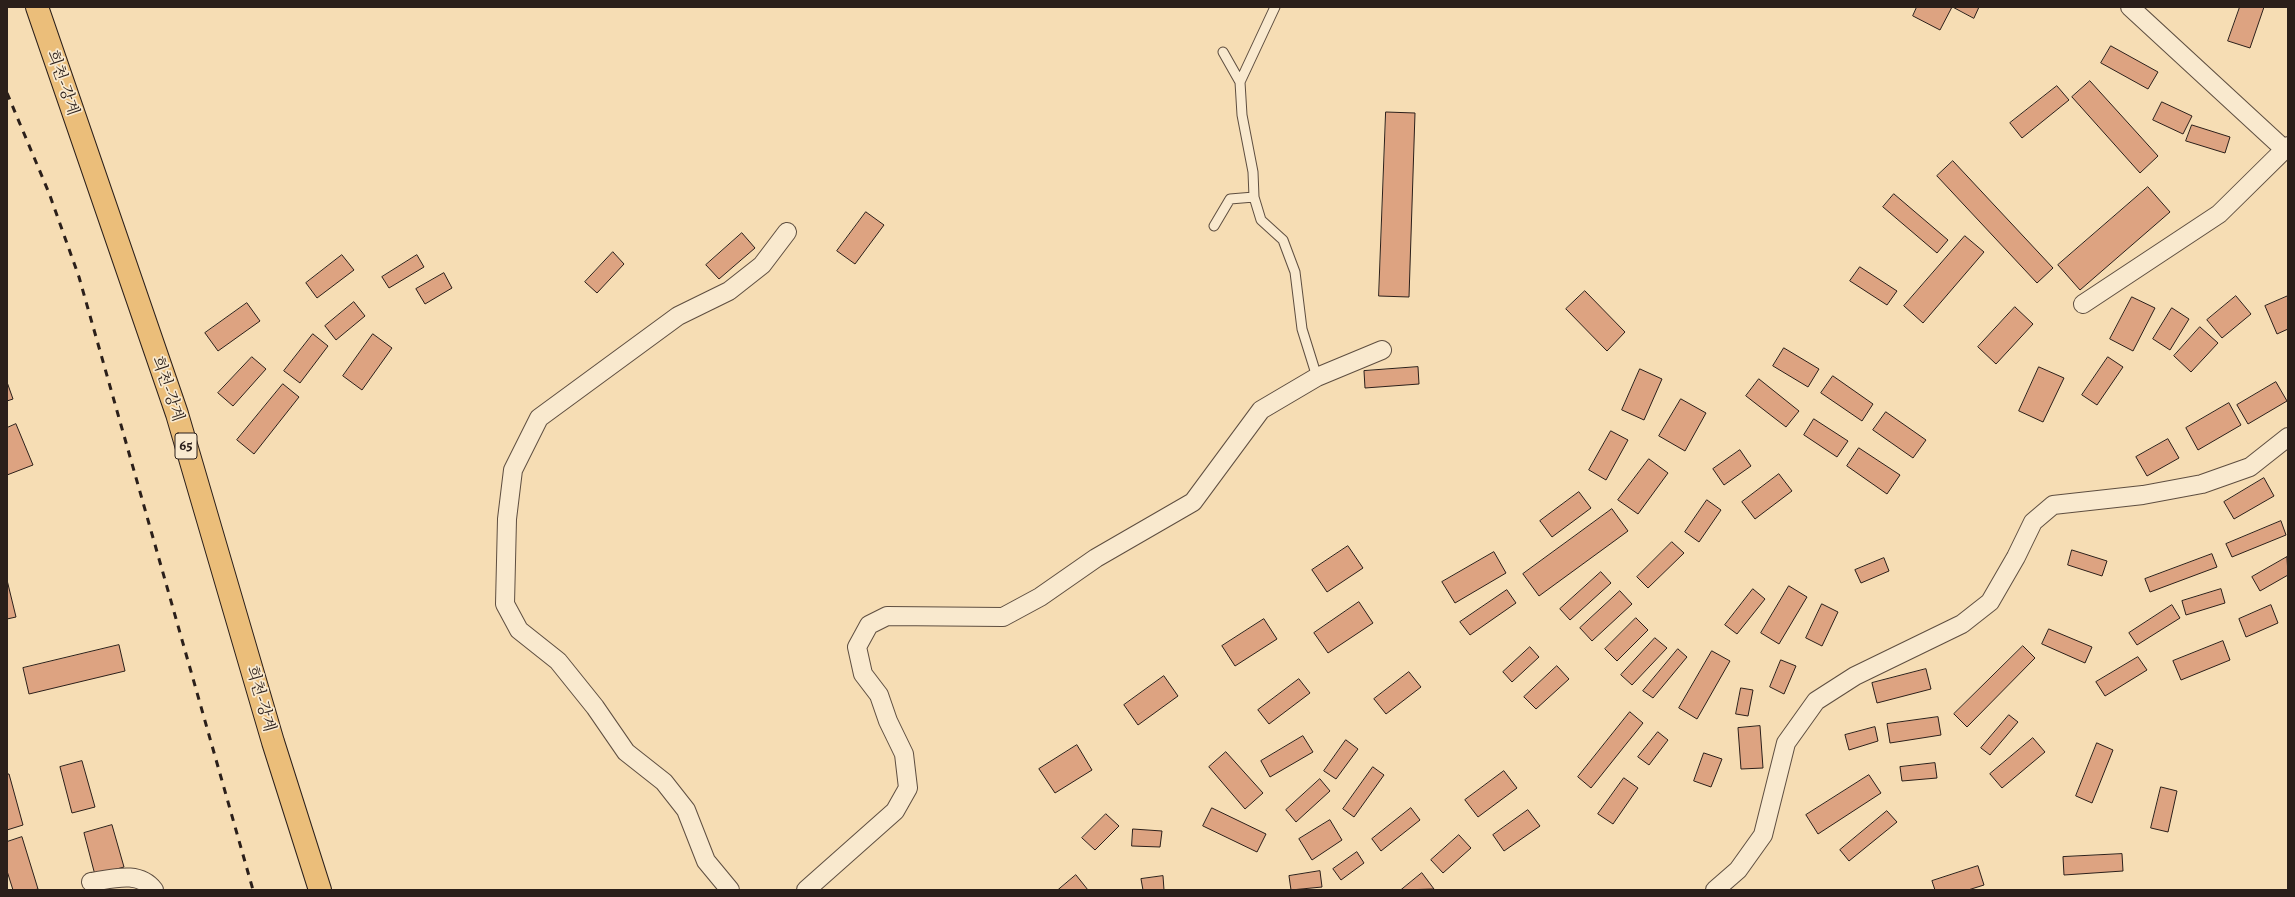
<!DOCTYPE html>
<html>
<head>
<meta charset="utf-8">
<style>
	body { margin:0 }
	#map { position:relative; width:2295px; height:897px; overflow:hidden; background:#f6ddb4; font-family:Alegreya,serif }
	canvas { display:block }
	.frame { position:absolute; inset:0; border:8px solid #2b1f1a; pointer-events:none }
</style>
</head>
<body>
<div id="map">
<canvas width="2295" height="897"></canvas>
<div class="frame"></div>
</div>
<script>
const g = document.querySelector('canvas').getContext('2d');
g.lineJoin = 'round';
function fill(path, color) { g.fillStyle = color; g.fill(path, 'evenodd'); }
function trace(path, color, width, dash) { g.strokeStyle = color; g.lineWidth = width; g.lineCap = dash ? 'butt' : 'round'; g.setLineDash(dash || []); g.stroke(path); }
function label(font, color, halo, rows, align = 'center') {
  g.font = font + ' Alegreya,"Noto Serif KR",serif'; g.lineWidth = 3.5; g.setLineDash([]); g.textBaseline = 'middle'; g.strokeStyle = halo; g.fillStyle = color; for (const [text, x, y, turn = 0] of rows) {
    g.save(); g.translate(x, y); g.rotate((+turn || 0) * Math.PI / 180); g.textAlign = isNaN(turn) ? turn : align; if (halo) g.strokeText(text, 0, 0); g.fillText(text, 0, 0); g.restore();
  }
}
const building = new Path2D(`
	M1917 7H1952L1940 30 1913 16Z
	M1953 7H1979L1974 18Z
	M2240 7H2264L2250 48 2228 41Z
	M2111 46 2158 72 2148 89 2101 63Z
	M2090 81 2158 156 2140 173 2072 97Z
	M2057 86 2069 100 2022 138 2010 123Z
	M2162 102 2192 116 2183 134 2153 120Z
	M1386 112 1415 113 1409 297 1379 296Z
	M2192 125 2230 137 2225 153 2186 141Z
	M1953 161 2053 268 2037 283 1937 176Z
	M2148 187 2170 212 2080 290 2058 265Z
	M1894 194 1948 240 1937 253 1883 207Z
	M866 212 884 225 855 264 837 251Z
	M742 233 755 248 719 279 706 265Z
	M1965 236 1984 252 1923 323 1904 306Z
	M613 252 624 264 597 293 585 282Z
	M342 255 354 270 317 298 306 283Z
	M417 255 424 267 389 288 382 277Z
	M1860 267 1897 291 1887 305 1850 281Z
	M444 273 452 288 425 304 416 289Z
	M1585 291 1625 332 1607 351 1566 309Z
	M2236 296 2251 314 2222 338 2207 320Z
	M2288 296V329L2277 334 2265 306Z
	M2132 297 2155 308 2133 351 2110 339Z
	M354 302 365 316 336 340 325 326Z
	M247 303 260 321 218 351 205 333Z
	M2015 307 2033 324 1996 364 1978 347Z
	M2172 308 2189 319 2170 350 2153 339Z
	M2200 327 2218 343 2191 372 2174 356Z
	M313 334 328 346 300 383 284 371Z
	M373 334 392 348 362 390 343 376Z
	M1784 348 1819 369 1808 387 1773 366Z
	M252 357 266 369 233 406 218 393Z
	M2108 357 2123 367 2097 405 2082 395Z
	M1418 367 1419 384 1365 388 1364 371Z
	M2039 367 2064 378 2043 422 2019 411Z
	M1640 369 1662 379 1644 420 1622 410Z
	M1833 376 1873 404 1862 421 1821 393Z
	M1759 379 1799 411 1786 427 1746 396Z
	M7 382 13 399 7 401Z
	M2276 382 2287 401 2248 424 2237 405Z
	M283 384 299 397 254 454 237 440Z
	M1681 399 1706 413 1685 451 1659 436Z
	M2229 403 2241 425 2198 450 2186 428Z
	M1886 412 1926 440 1913 458 1873 430Z
	M1814 419 1848 441 1837 457 1804 435Z
	M16 424 33 465 7 475V428Z
	M1611 431 1628 440 1606 480 1589 470Z
	M2168 439 2179 458 2147 476 2136 457Z
	M1859 448 1900 475 1887 494 1847 466Z
	M1740 450 1751 466 1724 485 1713 469Z
	M1649 459 1668 473 1638 514 1618 500Z
	M1779 474 1792 491 1755 519 1742 502Z
	M2264 478 2274 496 2234 519 2224 502Z
	M1579 492 1591 508 1552 537 1540 521Z
	M1707 500 1721 510 1699 542 1685 532Z
	M1612 509 1628 531 1539 596 1523 574Z
	M2281 521 2286 535 2232 557 2226 544Z
	M1672 542 1684 553 1648 588 1637 577Z
	M1348 546 1363 568 1327 592 1312 570Z
	M2072 550 2107 561 2102 576 2068 565Z
	M1494 552 1506 573 1455 603 1442 582Z
	M2212 554 2217 567 2150 592 2145 579Z
	M2287 557 2288 575 2260 591 2252 577Z
	M1884 558 1889 571 1861 583 1855 570Z
	M1601 572 1611 583 1570 620 1560 609Z
	M7 580 16 617 7 619Z
	M1789 586 1807 597 1779 644 1761 633Z
	M1753 589 1765 599 1737 634 1725 625Z
	M2221 589 2225 603 2186 615 2182 601Z
	M1507 590 1516 603 1470 635 1460 622Z
	M1620 591 1632 604 1592 641 1580 628Z
	M1359 602 1373 623 1328 653 1314 633Z
	M1822 604 1838 612 1822 646 1806 638Z
	M2172 605 2180 618 2137 645 2129 633Z
	M2271 605 2278 623 2246 637 2239 619Z
	M1636 618 1648 630 1617 661 1605 649Z
	M1264 619 1277 639 1235 666 1222 646Z
	M2049 629 2092 647 2085 663 2042 644Z
	M1655 638 1667 648 1632 685 1621 675Z
	M2223 641 2230 660 2181 680 2173 661Z
	M119 645 125 671 29 694 23 668Z
	M2023 646 2035 658 1967 727 1954 714Z
	M1530 647 1539 657 1512 682 1503 672Z
	M1678 649 1687 657 1653 698 1643 691Z
	M1712 651 1730 661 1697 719 1679 708Z
	M2138 657 2147 670 2105 696 2096 682Z
	M1781 660 1796 666 1784 694 1770 687Z
	M1557 666 1569 679 1536 709 1524 697Z
	M1926 669 1931 689 1877 703 1872 683Z
	M1409 672 1421 687 1386 714 1374 699Z
	M1164 676 1178 696 1138 725 1124 705Z
	M1299 679 1310 693 1269 724 1258 710Z
	M1741 688 1753 690 1748 716 1736 714Z
	M1630 712 1643 723 1591 788 1578 777Z
	M2009 715 2018 722 1990 755 1981 748Z
	M1938 717 1941 735 1890 743 1887 724Z
	M1760 726 1763 768 1741 769 1738 728Z
	M1875 727 1878 741 1849 750 1845 735Z
	M1658 732 1668 740 1649 765 1638 757Z
	M1303 736 1313 752 1270 777 1261 761Z
	M2033 738 2045 752 2002 788 1990 774Z
	M1346 740 1358 749 1336 779 1324 771Z
	M2097 743 2113 750 2092 803 2076 796Z
	M1077 745 1092 770 1055 793 1039 769Z
	M1226 752 1263 793 1245 809 1209 767Z
	M1704 753 1722 759 1711 787 1694 781Z
	M82 761 95 807 72 813 60 767Z
	M1935 763 1937 778 1902 781 1900 767Z
	M1373 767 1384 775 1354 817 1343 809Z
	M1504 771 1517 788 1478 817 1465 800Z
	M7 774H9L23 825 7 830Z
	M1869 775 1881 793 1818 834 1806 815Z
	M1624 778 1638 788 1613 824 1598 814Z
	M1320 779 1330 791 1296 822 1286 810Z
	M2161 787 2177 791 2168 832 2151 828Z
	M1212 808 1266 834 1257 852 1203 826Z
	M1411 808 1420 820 1381 851 1372 839Z
	M1528 810 1540 826 1504 851 1493 835Z
	M1887 811 1897 822 1849 861 1840 850Z
	M1106 814 1119 826 1095 850 1082 838Z
	M1330 820 1342 840 1312 860 1299 839Z
	M112 825 124 867 95 875 84 833Z
	M1133 829 1162 831 1160 847 1132 846Z
	M1459 835 1471 848 1443 873 1431 860Z
	M22 837 38 889 34 890H13L7 871V842Z
	M1357 852 1364 863 1341 880 1333 869Z
	M2122 854 2123 871 2064 875 2063 857Z
	M1978 866 1984 885 1968 890H1935L1932 881Z
	M1320 871 1322 887 1291 890 1289 876Z
	M1422 873 1434 889 1401 890Z
	M1076 875 1088 890H1058Z
	M1163 876 1164 890H1143L1141 879Z`);
const lane = new Path2D(`
	M1275 7 1240 82 1242 115 1253 172 1254 197 1261 220 1283 240 1295 272 1302 329 1317 377
	M1223 52 1240 82
	M1214 226 1230 199 1254 197`);
const street = new Path2D(`
	M2130 7 2284 149
	M2083 304 2219 214 2288 146
	M91 882C112 879 139 870 154 890
	M730 890 706 861 686 810 664 782 626 752 595 707 558 661 519 630 505 604 507 519 513 470 539 418 678 316 729 291 762 265 787 232
	M806 890 895 811 908 788 904 754 888 721 879 695 863 674 857 647 869 625 887 616 1003 617 1040 597 1096 558 1193 502 1261 410 1317 377 1382 350
	M1715 890 1738 870 1763 835 1786 743 1816 701 1855 676 1962 624 1990 602 2016 557 2033 522 2053 505 2143 495 2202 484 2250 467 2288 437`);
const primary = new Path2D(`
	M37 7 177 414 273 742 320 890`);
const rail = new Path2D(`
	M7 93 49 193 79 277 253 890`);
const shields = [
	[186,446,22]
];
const shieldNames = [
	["65",186,446]
];
const streetNames = [
	["희천-강계",62,83,71],
	["희천-강계",167,389,71],
	["희천-강계",260,699,74]
];
fill(building, '#dda381');
trace(building, '#2b1f1a', 1);
trace(lane, '#5e4e40', 11);
trace(street, '#5e4e40', 20);
trace(primary, '#2b1f1a', 24);
trace(lane, '#f9e9ce', 9);
trace(street, '#f9e9ce', 18);
trace(primary, '#ebbe7a', 22);
trace(rail, '#2b1f1a', 3, [7, 7]);
for (const [x, y, w] of shields) { const box = new Path2D(); box.roundRect(x - w / 2, y - 13, w, 26, 3); g.fillStyle = '#f9e9ce'; g.fill(box); trace(box, '#2b1f1a', 1); }
label('bold 15px', '#2b1f1a', null, shieldNames);
label('16px', '#2b1f1a', '#f9e9ce', streetNames);
</script>
</body>
</html>
